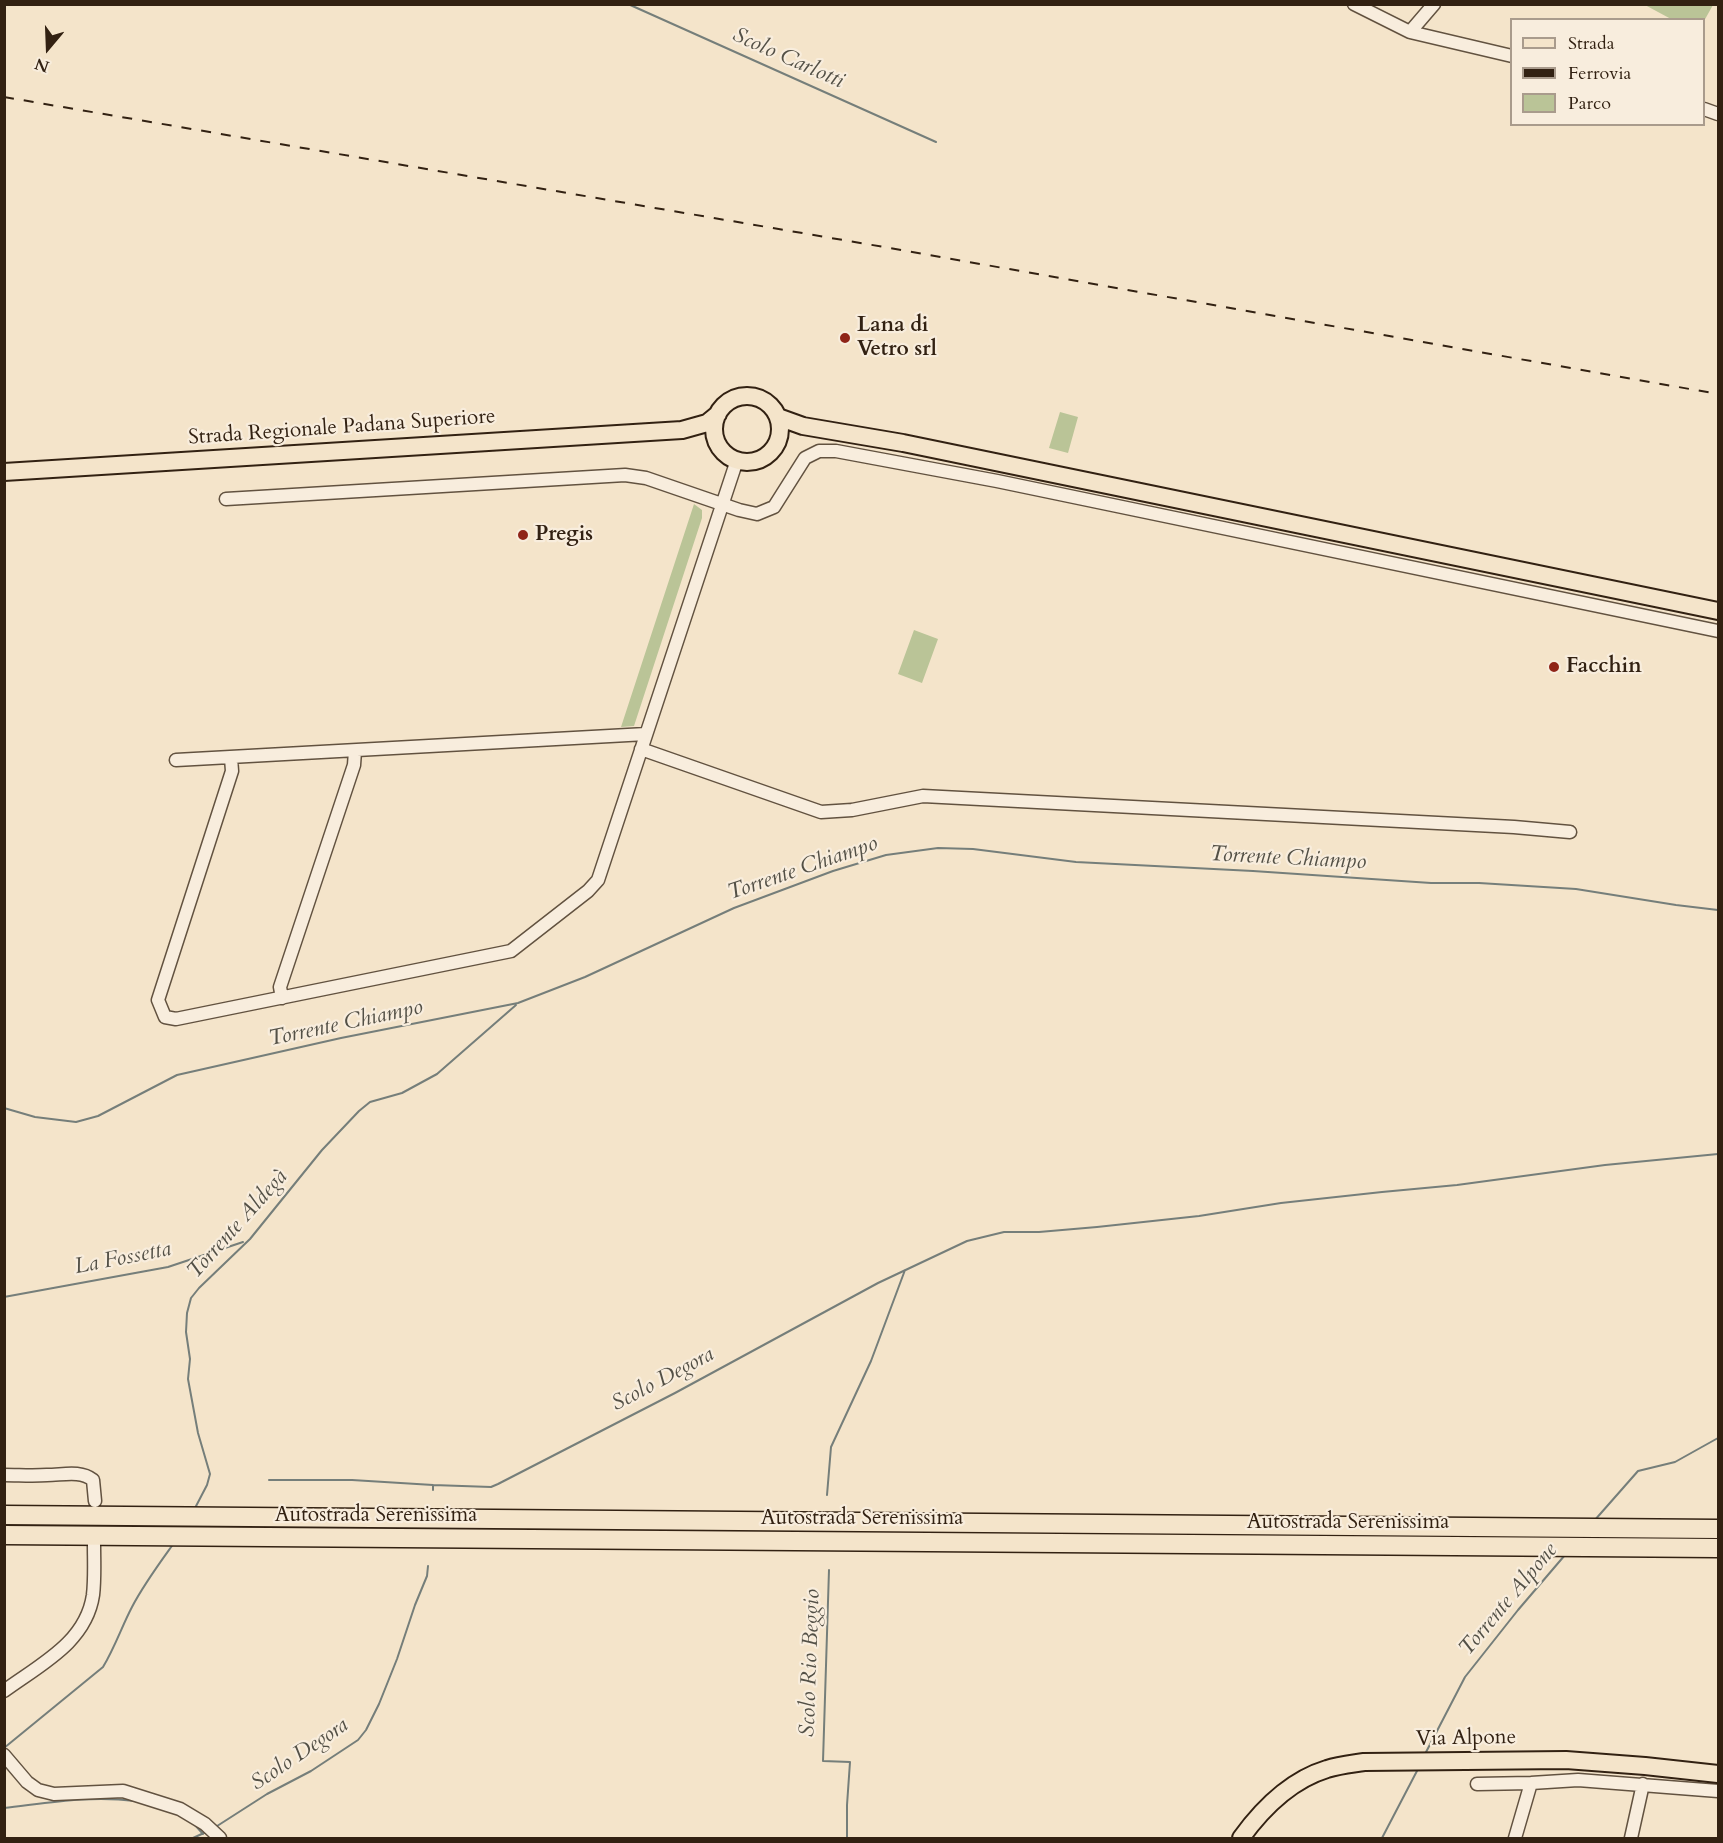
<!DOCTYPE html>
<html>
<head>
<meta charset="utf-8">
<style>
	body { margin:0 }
	#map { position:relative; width:1723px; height:1843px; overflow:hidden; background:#f4e4ca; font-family:Cardo,serif }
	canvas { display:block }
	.frame { position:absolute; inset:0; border:6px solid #322112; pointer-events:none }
	.legend { position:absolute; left:1510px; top:18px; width:195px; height:108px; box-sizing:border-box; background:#f8eddd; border:2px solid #a99b8c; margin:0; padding:8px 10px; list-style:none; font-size:18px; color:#322112 }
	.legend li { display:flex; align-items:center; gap:12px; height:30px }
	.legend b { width:30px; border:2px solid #a99b8c }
	.north { position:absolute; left:18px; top:18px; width:60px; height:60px; -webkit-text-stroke:4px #f8eddd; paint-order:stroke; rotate:199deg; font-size:16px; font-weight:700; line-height:24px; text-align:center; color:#322112 }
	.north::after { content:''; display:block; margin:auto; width:21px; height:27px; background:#322112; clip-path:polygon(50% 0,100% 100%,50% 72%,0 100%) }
</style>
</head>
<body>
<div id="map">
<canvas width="1723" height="1843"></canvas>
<div class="frame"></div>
<ul class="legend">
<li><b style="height:8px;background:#f4e4ca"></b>Strada</li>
<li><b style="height:8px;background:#322112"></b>Ferrovia</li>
<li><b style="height:16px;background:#bac497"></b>Parco</li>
</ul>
<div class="north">N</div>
</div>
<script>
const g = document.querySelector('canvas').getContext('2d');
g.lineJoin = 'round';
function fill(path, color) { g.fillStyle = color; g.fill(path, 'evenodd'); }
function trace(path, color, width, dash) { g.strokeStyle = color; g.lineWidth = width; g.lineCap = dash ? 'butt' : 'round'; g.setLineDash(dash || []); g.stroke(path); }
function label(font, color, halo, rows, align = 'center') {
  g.font = font + ' Cardo,serif'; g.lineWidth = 4.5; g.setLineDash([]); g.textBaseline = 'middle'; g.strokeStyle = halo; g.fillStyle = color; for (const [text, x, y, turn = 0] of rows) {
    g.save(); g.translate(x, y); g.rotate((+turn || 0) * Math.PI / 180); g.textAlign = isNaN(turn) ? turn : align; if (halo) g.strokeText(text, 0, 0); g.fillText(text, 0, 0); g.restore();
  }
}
const green = new Path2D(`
	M1645 5H1713L1704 21V20L1671 19Z
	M1060 412 1078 417 1068 453 1049 448Z
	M694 504 702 510V518L634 726 621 727Z
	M914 630 938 639 922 683 898 674Z`);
const stream = new Path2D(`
	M628 4 936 142
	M4 1108 35 1117 76 1122 98 1116 177 1075 341 1038 518 1003 585 977 734 908 833 871 886 855 938 848 973 849 1076 862 1253 871 1431 883H1479L1576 889 1676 905 1718 910
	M4 1297 168 1267 243 1242
	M269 1480H352L433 1485
	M433 1490V1485L491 1487 498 1484 675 1393 878 1283 967 1241 1004 1232H1039L1097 1227 1199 1216 1281 1203 1382 1192 1457 1185 1605 1165 1718 1154
	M827 1495 831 1447 871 1361 905 1270
	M194 1510 207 1485 210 1474 198 1433 188 1379 190 1359 186 1332 187 1313 191 1298 199 1288 250 1239 322 1150 359 1111 370 1102 402 1093 437 1074 516 1005
	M1594 1521 1638 1471 1675 1462 1718 1438
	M829 1570 823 1761 850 1762 847 1805V1838
	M4 1748 103 1667C115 1647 122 1626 132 1607 144 1584 159 1564 174 1543
	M1424 1756 1465 1677 1518 1610 1565 1555
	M4 1808C48 1803 90 1795 135 1801
	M195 1825 203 1834
	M214 1828 267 1794 311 1771 358 1740 366 1730 379 1704 397 1659 415 1605 427 1576 428 1566
	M193 1838 206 1832
	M1382 1838 1418 1769`);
const minor = new Path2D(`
	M1354 4 1410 32 1512 56
	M1410 32 1434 4
	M1704 109 1718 114
	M226 499 625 475 646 478 739 510 757 514 774 507 805 458 819 451H836L997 481 1718 631
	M641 749 821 812 852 810 923 796 1514 827 1570 832
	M231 758 232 771 158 1000 165 1017 176 1019 511 951 588 891 598 880 737 460
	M176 760 646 734
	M282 998 280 987 354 765 355 751
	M4 1475C19 1475 33 1476 47 1475 63 1475 80 1470 93 1480L95 1501
	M4 1691C39 1665 86 1643 93 1595 95 1578 94 1561 94 1544
	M4 1755 27 1782 38 1790 54 1794 123 1791 180 1809 205 1824 220 1838
	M1477 1784 1531 1783 1578 1780 1718 1791
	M1515 1838 1531 1783
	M1631 1838 1643 1784`);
const major = new Path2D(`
	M714 429a33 33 0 1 1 66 0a33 33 0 1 1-66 0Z
	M778 417 803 426 903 443 1718 611
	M4 472 682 430 707 423 718 414
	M1241 1838C1262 1809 1291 1780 1327 1769 1339 1765 1351 1764 1364 1762L1566 1760 1645 1766 1718 1774`);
const highway = new Path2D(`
	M4 1515 1718 1529
	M4 1535 1718 1548`);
const rail = new Path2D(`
	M4 97 884 247 1718 394`);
const markers = [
	[845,338,6,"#8f2418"],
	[523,535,6,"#8f2418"],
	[1554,667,6,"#8f2418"]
];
const poiNames = [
	["Lana di",857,326],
	["Vetro srl",857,350],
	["Pregis",535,535],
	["Facchin",1566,667]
];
const streetNames = [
	["Strada Regionale Padana Superiore",342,428,-4],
	["Autostrada Serenissima",376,1516],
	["Autostrada Serenissima",862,1519],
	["Autostrada Serenissima",1348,1523],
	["Via Alpone",1466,1739,-1]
];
const waterNames = [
	["Scolo Carlotti",788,59,24],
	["Torrente Chiampo",1288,859,3],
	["Torrente Chiampo",803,869,-19],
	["Torrente Chiampo",346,1024,-12],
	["Torrente Aldegà",238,1225,-48],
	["La Fossetta",123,1259,-11],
	["Scolo Degora",663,1380,-28],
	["Torrente Alpone",1509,1600,-50],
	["Scolo Rio Beggio",811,1663,-88],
	["Scolo Degora",300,1755,-34]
];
fill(green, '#bac497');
trace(stream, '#757e7a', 2);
trace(minor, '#625240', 15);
trace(major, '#322112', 20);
trace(highway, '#322112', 21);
trace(minor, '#f8eddd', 12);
trace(major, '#f4e4ca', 16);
trace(highway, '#f4e4ca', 18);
trace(rail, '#322112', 2, [10, 10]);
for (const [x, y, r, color] of markers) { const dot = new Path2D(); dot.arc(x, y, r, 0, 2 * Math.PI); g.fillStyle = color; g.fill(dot); trace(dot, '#f8eddd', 2); }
label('bold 21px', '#322112', '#f8eddd', poiNames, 'left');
label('21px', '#322112', '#f8eddd', streetNames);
label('italic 22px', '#535046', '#f8eddd', waterNames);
</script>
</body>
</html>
